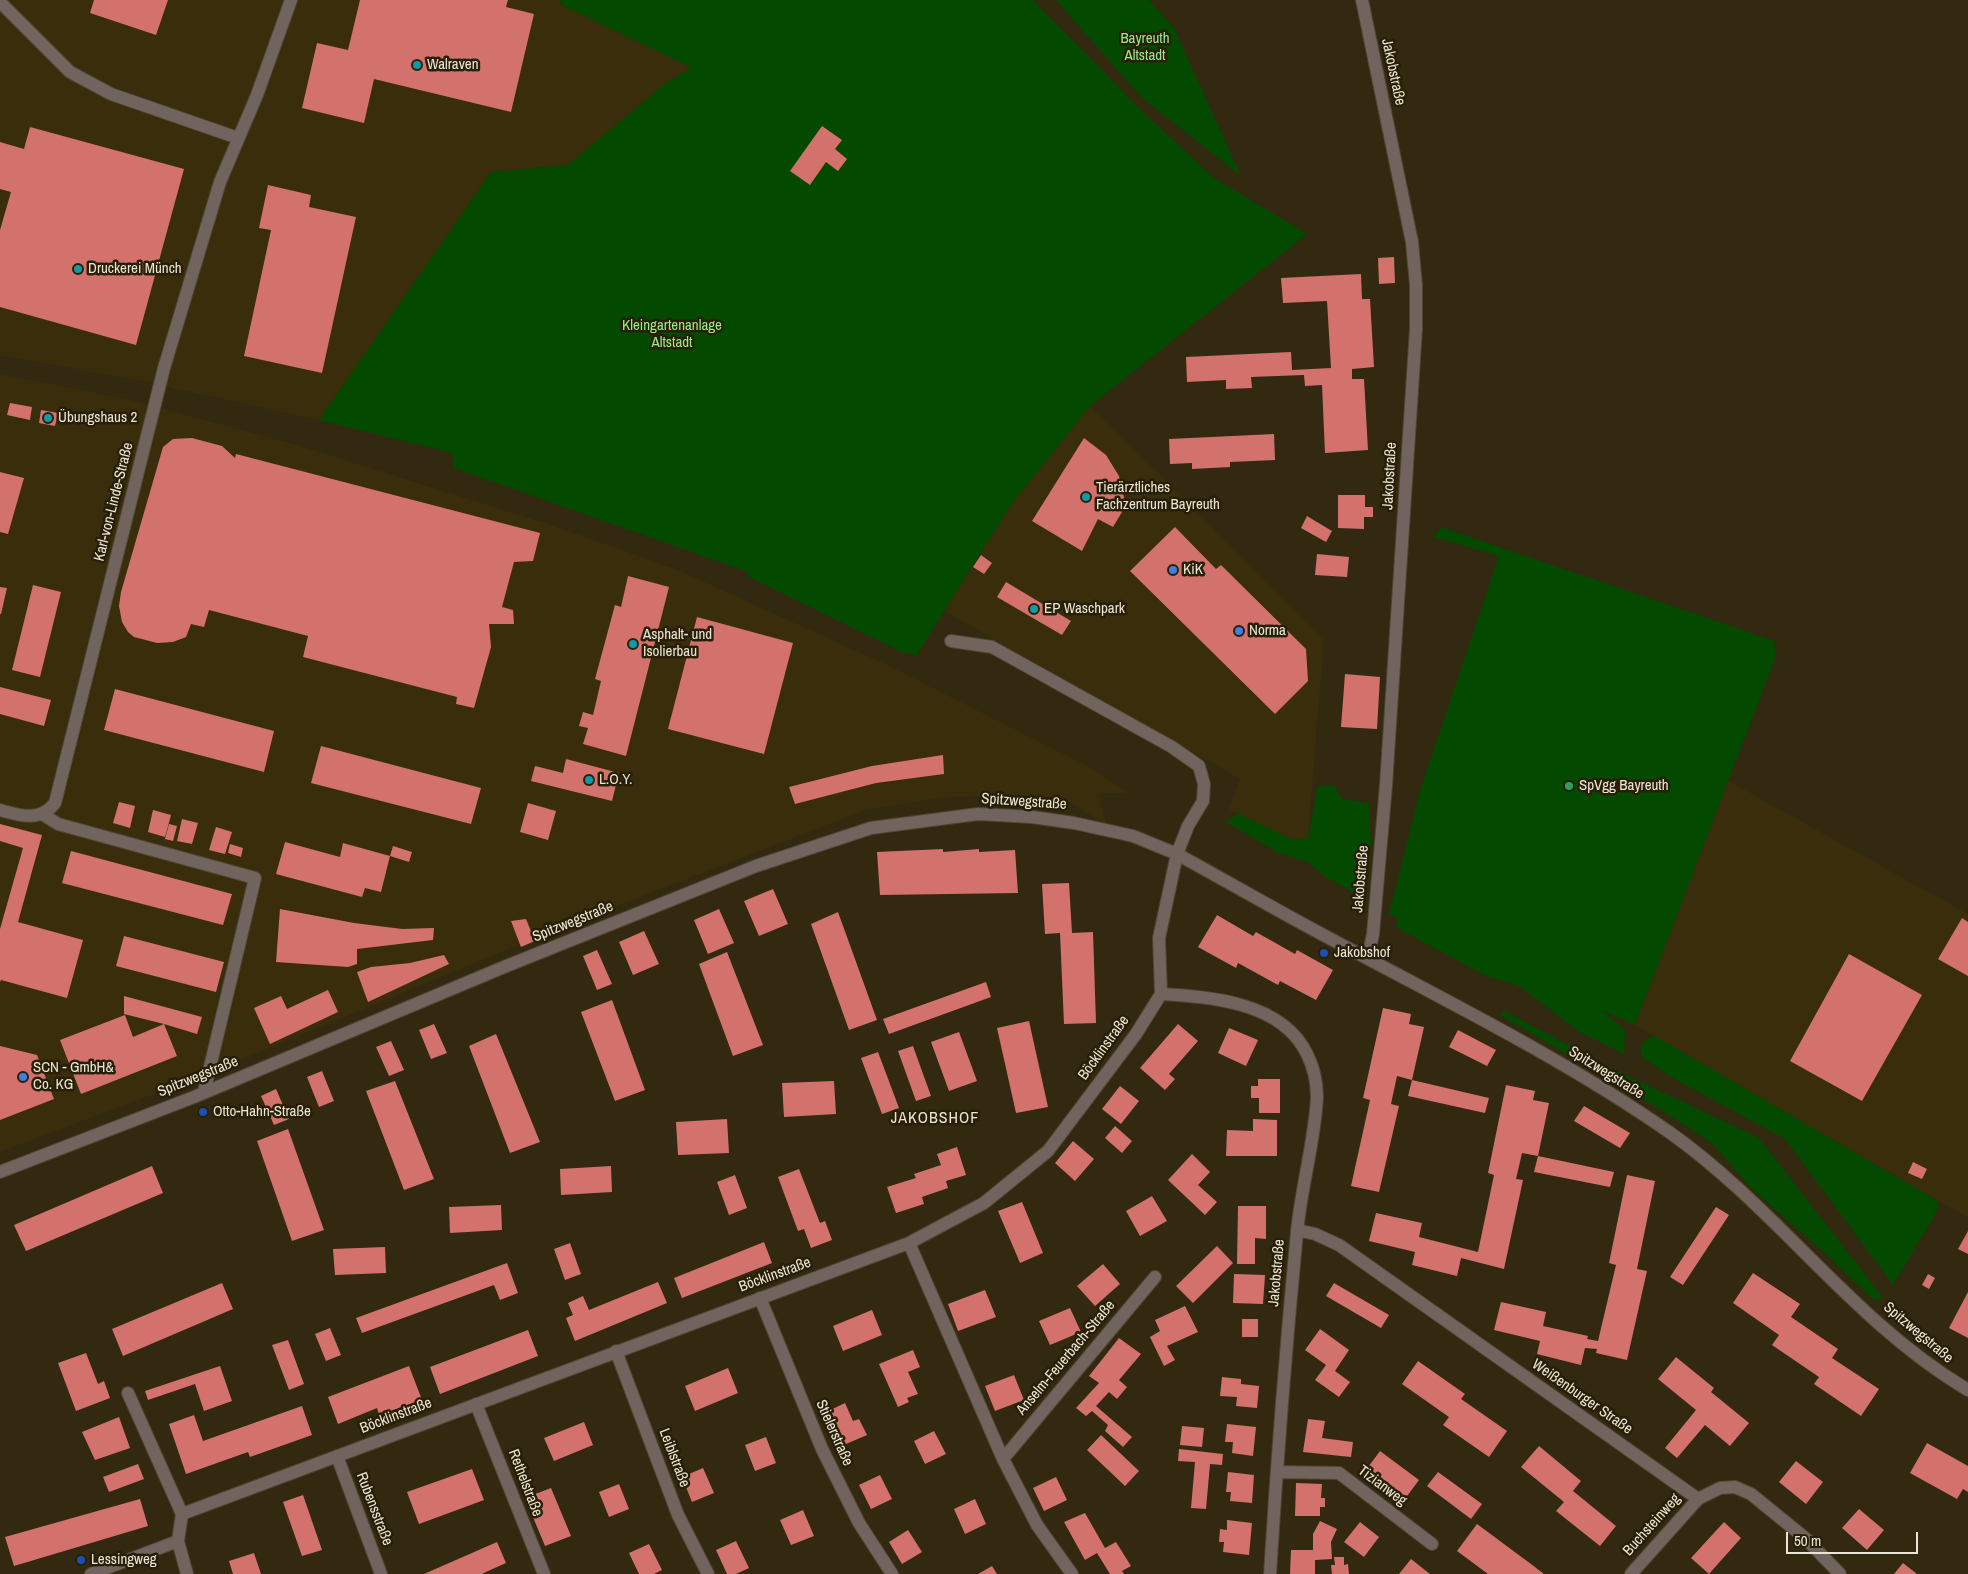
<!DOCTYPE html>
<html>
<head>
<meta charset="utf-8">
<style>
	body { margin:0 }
	#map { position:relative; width:1968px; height:1574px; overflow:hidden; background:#322910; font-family:"Archivo Narrow",sans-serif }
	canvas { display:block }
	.scale { position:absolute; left:1786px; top:1532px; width:132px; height:22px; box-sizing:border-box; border:2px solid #eae5d6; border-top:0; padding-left:6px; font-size:15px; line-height:18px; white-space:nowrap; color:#eae5d6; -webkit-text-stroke:4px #281f06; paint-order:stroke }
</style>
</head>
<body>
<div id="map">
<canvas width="1968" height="1574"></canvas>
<div class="scale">50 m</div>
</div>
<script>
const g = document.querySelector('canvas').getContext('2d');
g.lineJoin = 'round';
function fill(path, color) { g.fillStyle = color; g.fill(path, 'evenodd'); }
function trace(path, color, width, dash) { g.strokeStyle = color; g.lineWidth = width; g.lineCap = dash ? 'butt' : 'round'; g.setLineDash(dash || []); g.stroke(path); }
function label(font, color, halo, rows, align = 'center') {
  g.font = font + ' "Archivo Narrow",sans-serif'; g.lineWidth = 5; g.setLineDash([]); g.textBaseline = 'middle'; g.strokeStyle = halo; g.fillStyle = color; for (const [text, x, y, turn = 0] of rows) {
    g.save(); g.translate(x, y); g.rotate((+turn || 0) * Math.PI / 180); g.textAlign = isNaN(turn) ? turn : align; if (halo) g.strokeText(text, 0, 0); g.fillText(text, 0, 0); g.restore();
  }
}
const built = new Path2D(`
	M0 0H560L562 5 693 68 666 83 568 165 491 172 319 420 132 379 0 355Z
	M0 374 127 399 297 445 548 524 676 569 883 663 1090 767 1129 793H1099L1106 825 1071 803 1021 796 946 797 866 810 562 927 199 1077 0 1152Z
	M1090 406 1324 639 1308 838 1293 840 1229 809 1240 779 944 611 1011 505Z
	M1727 780 1968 914V1218L1635 1025Z`);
const green = new Path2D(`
	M560 0H1033L1145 114 1214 178 1307 234 1090 406 1011 505 916 656 907 652 906 654 747 576 748 572 454 468 452 453 319 420 491 172 568 165 666 83 692 68 562 5Z
	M1056 0H1149L1174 28 1241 176 1142 98Z
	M1441 527 1774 641 1776 656 1635 1025 1601 1010 1625 1030 1624 1054 1578 1031 1519 986 1484 975 1396 927 1398 918 1389 914 1420 791 1499 556 1434 537Z
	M1334 785 1342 799 1369 803 1371 844 1359 896 1326 877 1307 862 1277 852 1226 822 1237 813 1293 840 1308 838 1318 786Z
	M1503 1010 1603 1064 1759 1138 1884 1299H1872L1832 1260 1751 1188 1712 1143 1653 1105 1500 1015Z
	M1653 1035 1938 1201 1937 1211 1893 1285 1785 1139 1671 1077 1641 1056V1044Z`);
const building = new Path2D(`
	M94 0H168L156 35 90 13Z
	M360 0H508L506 7 534 14 511 112 374 79 364 123 302 108 317 43 348 50Z
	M822 126 842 140 835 149 847 159 838 171 826 162 810 185 790 171Z
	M30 127 184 169 136 345 0 307V230L11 192 0 189V142L24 149Z
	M268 185 311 195 309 207 356 217 322 373 244 356 271 230 259 228Z
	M1394 257 1395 283 1379 284 1378 258Z
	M1361 274 1362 299H1370L1374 367 1352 369V379H1364L1368 450 1325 453 1322 385 1305 386 1304 375 1251 377 1252 388 1226 389V380L1187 382 1186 357 1291 352 1292 370 1331 368 1327 301 1283 303 1281 278Z
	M10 403 32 407 30 420 7 415Z
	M41 410 58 413 55 426 39 423Z
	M1274 434 1275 460 1230 462V467L1192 469V463L1170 464 1169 439Z
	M192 438 222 446 235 458 236 454 540 533 533 561 514 562 502 607 513 610 514 624H489L491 647 474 708 456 704 457 697 303 657 308 636 209 610 204 627 191 624 186 637 173 642 157 643 134 637 128 632 122 622 119 606 121 592 163 447 173 439Z
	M1084 438 1106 455 1119 476 1125 502 1122 512 1113 527 1098 519 1082 551 1032 521Z
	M0 472 24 478 8 534 0 532Z
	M1338 495H1365V507H1373V517H1364V529L1338 528Z
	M1307 516 1332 531 1326 542 1301 528Z
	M1175 527 1216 569 1221 565 1306 649 1308 681 1275 714 1130 571Z
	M1317 554 1349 557 1347 577 1315 575Z
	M981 555 992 563 984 574 973 567Z
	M628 576 669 587 626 756 583 744 588 728 579 726 583 712 593 715 601 681 595 679 615 605 621 607Z
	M1006 582 1071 621 1062 635 997 597Z
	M33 585 61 592 40 677 12 670Z
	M0 587 7 588 1 614H0Z
	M697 617 793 643 764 754 668 729Z
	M1345 674 1380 677 1377 729 1341 727Z
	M0 687 51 700 44 726 0 714Z
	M115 689 274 731 264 772 104 730Z
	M321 746 481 788 471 824 311 783Z
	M943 755 944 774 876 783 795 804 789 787 872 766Z
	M566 759 619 773 612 801 531 781 535 766 563 773Z
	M119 802 135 806 130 828 113 823Z
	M528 803 556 811 548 840 520 832Z
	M153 810 171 815 165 837 148 832Z
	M182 819 198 823 192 844 177 841Z
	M0 824 42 835 18 922 83 940 67 998 1 980 0 982V929L23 848 0 841Z
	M169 824 177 826 173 841 165 839Z
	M216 827 232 832 225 854 209 850Z
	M285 842 340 857 343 843 390 856 381 892 365 888 362 897 276 874Z
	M230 844 243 848 241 857 228 853Z
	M393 846 412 852 409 862 390 856Z
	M943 849V852L979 849V852L1015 850 1018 893 880 895 877 852Z
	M71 851 232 894 223 925 62 883Z
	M1069 883 1072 933 1093 932 1096 1023 1064 1024 1060 933 1045 934 1042 884Z
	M773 889 788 924 759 936 744 901Z
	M280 909 354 923 402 929 434 928 433 940 357 949V964L348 967 276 962Z
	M719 909 734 943 708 954 694 920Z
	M838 912 877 1020 849 1030 811 924Z
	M1217 915 1253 936 1256 932 1295 954 1297 950 1333 970 1316 1000 1280 981 1278 985 1238 963 1236 968 1198 947Z
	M1962 918 1968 922V976L1938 959Z
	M526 919 535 941 521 947 511 921Z
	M644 931 659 964 633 975 619 942Z
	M124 936 224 962 216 992 116 966Z
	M597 950 612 984 597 990 583 956Z
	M727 952 763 1045 733 1056 699 964Z
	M1849 954 1922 995 1862 1101 1790 1061Z
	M444 955 449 964 368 1002 357 972 371 967 410 963Z
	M986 982 991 997 889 1034 883 1019Z
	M328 990 338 1012 270 1044 254 1008 281 996 287 1009Z
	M124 996 202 1017 197 1034 164 1024 177 1056 81 1094 60 1040 125 1015 133 1037 164 1024 124 1014Z
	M612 1000 645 1090 615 1101 581 1012Z
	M1383 1008 1411 1014 1409 1024 1424 1027 1412 1080 1397 1076 1391 1104 1399 1106 1379 1192 1351 1186 1370 1100 1363 1098Z
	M1029 1021 1048 1107 1016 1113 997 1028Z
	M434 1024 447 1053 431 1059 419 1030Z
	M1178 1024 1198 1041 1169 1074 1175 1079 1165 1090 1140 1068Z
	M1229 1028 1258 1040 1246 1066 1218 1053Z
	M1458 1030 1496 1050 1487 1066 1449 1047Z
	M959 1032 977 1081 949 1091 931 1042Z
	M496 1034 540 1142 510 1153 469 1046Z
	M391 1041 404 1070 389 1076 376 1047Z
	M0 1046 37 1055 54 1099 0 1120Z
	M913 1046 931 1096 916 1101 898 1051Z
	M878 1052 899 1108 882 1114 861 1058Z
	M322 1071 334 1101 319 1107 307 1077Z
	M1258 1079H1280V1113H1259V1098H1251V1086H1258Z
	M1412 1080 1489 1098 1485 1113 1408 1096Z
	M395 1081 434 1179 404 1190 366 1091Z
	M834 1081 836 1114 784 1117 782 1083Z
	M1506 1085 1535 1091 1533 1100 1549 1103 1538 1156 1522 1153 1516 1179 1523 1180 1504 1269 1461 1258 1457 1276 1412 1265 1415 1252 1369 1241 1376 1213 1422 1223 1419 1237 1478 1252 1494 1175 1488 1173Z
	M1120 1086 1139 1101 1121 1124 1102 1109Z
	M276 1089 289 1119 274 1125 261 1096Z
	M1584 1106 1630 1133 1620 1148 1574 1121Z
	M727 1119 729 1153 678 1155 676 1122Z
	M1253 1119 1277 1120V1156H1226L1227 1130 1253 1131Z
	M1115 1126 1132 1141 1122 1153 1105 1138Z
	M288 1129 324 1230 292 1241 257 1141Z
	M1073 1141 1094 1159 1075 1181 1055 1163Z
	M957 1147 966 1175 946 1181 948 1188 922 1197 924 1204 896 1213 887 1187 916 1178 914 1174 941 1165 937 1154Z
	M1192 1154 1210 1172 1198 1185 1217 1202 1205 1215 1168 1180Z
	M1538 1156 1614 1172 1610 1187 1534 1172Z
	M1913 1162 1927 1169 1922 1179 1908 1173Z
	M152 1166 163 1193 26 1251 14 1225Z
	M611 1166 612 1192 561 1195 560 1169Z
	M799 1169 820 1223 825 1221 832 1240 811 1248 804 1229 798 1231 778 1177Z
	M735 1175 747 1208 729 1215 717 1182Z
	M1627 1175 1655 1181 1637 1269 1647 1271 1627 1360 1596 1353 1597 1349 1585 1348 1581 1365 1537 1354 1540 1341 1494 1330 1501 1302 1546 1312 1543 1326 1588 1336 1587 1339 1598 1341 1616 1265 1609 1263Z
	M1152 1196 1167 1221 1140 1236 1126 1211Z
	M1022 1202 1043 1253 1020 1263 998 1211Z
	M501 1205 502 1230 450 1233 449 1207Z
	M1238 1206H1266V1239L1255 1238V1264H1237Z
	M1716 1207 1729 1215 1683 1285 1670 1277Z
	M1968 1231V1254L1958 1249Z
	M764 1242 772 1263 682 1298 674 1278Z
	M570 1243 581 1274 565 1280 554 1249Z
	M1217 1246 1233 1263 1193 1303 1176 1286Z
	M385 1247 386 1273 335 1275 333 1249Z
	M507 1263 518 1293 500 1300 494 1285 362 1333 356 1318Z
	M1103 1264 1120 1284 1095 1306 1077 1286Z
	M1753 1273 1800 1304 1791 1317 1838 1349 1832 1358 1879 1389 1861 1416 1814 1384 1819 1377 1772 1345 1779 1335 1733 1303Z
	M1234 1274 1265 1275 1263 1304 1233 1303Z
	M1928 1274 1935 1278 1929 1289 1922 1285Z
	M658 1282 667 1303 575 1341 566 1318 573 1315 568 1303 583 1296 589 1310Z
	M222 1283 233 1309 123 1356 112 1329Z
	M1334 1283 1389 1315 1381 1328 1326 1296Z
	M985 1290 996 1317 958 1331 948 1304Z
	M1968 1292V1338L1949 1328Z
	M1185 1306 1198 1332 1167 1346 1175 1360 1164 1366 1150 1337 1160 1331 1155 1320Z
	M1070 1308 1081 1332 1050 1345 1039 1321Z
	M872 1310 882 1335 843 1351 833 1326Z
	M1242 1319H1258V1337H1242Z
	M330 1328 341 1355 326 1361 315 1334Z
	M1320 1329 1349 1350 1335 1371 1350 1382 1339 1397 1315 1380 1326 1365 1305 1350Z
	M528 1330 538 1356 440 1394 430 1367Z
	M1119 1338 1141 1354 1119 1380 1127 1387 1117 1399 1109 1392 1096 1406 1132 1437 1123 1447 1105 1431 1108 1425 1092 1411 1086 1416 1076 1408 1099 1383 1089 1376Z
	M288 1340 304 1384 289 1390 272 1345Z
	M913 1350 920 1367 908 1372 918 1394 907 1398 909 1402 898 1407 879 1364Z
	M86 1353 98 1384 104 1381 110 1398 76 1411 58 1363Z
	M1676 1357 1714 1388 1711 1392 1749 1423 1730 1446 1705 1425 1677 1458 1665 1448 1696 1410 1658 1379Z
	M1418 1361 1465 1394 1461 1399 1507 1431 1489 1457 1443 1425 1449 1417 1402 1384Z
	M220 1366 232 1401 204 1411 195 1384 148 1400 145 1391Z
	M409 1366 422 1400 379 1415 377 1408 338 1424 328 1397Z
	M728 1368 738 1393 695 1411 685 1386Z
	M1014 1375 1024 1400 995 1411 985 1386Z
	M1222 1377 1241 1379V1384L1259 1386 1257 1408 1236 1406 1237 1397 1220 1396Z
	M845 1403 853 1421 859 1419 867 1435 839 1447 824 1413Z
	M302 1406 312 1435 250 1457 248 1452 186 1474 169 1424 194 1415 203 1441Z
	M119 1417 130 1448 95 1460 82 1432Z
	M1308 1419 1325 1421 1322 1438 1353 1442 1351 1457 1303 1452Z
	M584 1422 593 1445 554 1461 544 1438Z
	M1227 1424 1256 1427 1253 1456 1232 1453 1233 1442H1225Z
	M1182 1426 1204 1428 1202 1447 1180 1445Z
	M934 1431 946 1454 925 1464 914 1441Z
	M1101 1435 1139 1471 1125 1486 1087 1450Z
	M766 1437 776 1463 755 1471 745 1445Z
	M1927 1443 1968 1466V1492L1963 1489 1957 1499 1910 1473Z
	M1539 1446 1581 1481 1573 1491 1616 1526 1600 1546 1556 1511 1564 1502 1521 1467Z
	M1179 1449 1223 1454 1222 1465 1210 1464 1206 1509 1191 1508 1195 1462 1178 1461Z
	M1380 1451 1419 1480 1402 1503 1363 1474Z
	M1796 1461 1823 1482 1806 1504 1779 1482Z
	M138 1464 144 1479 109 1492 103 1477Z
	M703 1468 714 1493 692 1502 682 1477Z
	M472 1469 484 1500 419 1524 407 1492Z
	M1228 1472 1254 1475 1252 1503 1230 1501 1231 1492H1226Z
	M1438 1472 1482 1504 1471 1519 1427 1486Z
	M880 1475 892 1499 871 1509 859 1485Z
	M1056 1477 1067 1500 1044 1511 1033 1488Z
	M1296 1483 1322 1484 1321 1498H1325V1507H1320V1516H1295Z
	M619 1484 629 1509 609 1517 599 1492Z
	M551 1488 571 1536 545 1546 525 1498Z
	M303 1495 322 1550 302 1556 283 1502Z
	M140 1499 148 1526 14 1566 5 1537Z
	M975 1499 986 1524 965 1534 954 1509Z
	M1859 1509 1884 1530 1867 1550 1842 1528Z
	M803 1510 814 1536 791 1545 780 1520Z
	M1085 1513 1105 1548 1116 1542 1131 1566 1122 1571 1124 1574H1110L1097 1553 1085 1560 1064 1522Z
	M1227 1520 1252 1523 1249 1555 1223 1552 1224 1542H1219L1220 1529 1227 1530Z
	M1320 1521 1337 1529 1331 1542 1332 1559 1315 1560V1574H1290L1291 1550H1313V1534Z
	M1360 1522 1379 1537 1364 1557 1344 1542Z
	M1724 1522 1741 1538 1709 1574 1691 1558Z
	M1477 1524 1531 1564 1544 1574H1488L1457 1551Z
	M908 1530 922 1552 902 1564 889 1542Z
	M736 1541 749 1568 736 1574H727L716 1550Z
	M497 1542 506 1563 488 1571 482 1574H424Z
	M649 1544 662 1570 654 1574H639L629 1553Z
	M254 1553 261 1574H233L229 1561Z
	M1334 1557H1344V1565L1348 1564 1349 1574H1332L1331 1565H1335Z
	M1411 1559 1430 1574H1399Z
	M1903 1563 1917 1574H1894Z
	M992 1566 997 1574H978Z`);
const minor = new Path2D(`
	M1362 0 1412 242 1416 285V329L1386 785 1373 934 1368 957
	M0 2 70 72 111 94 238 138
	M0 810C21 816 40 822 55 803L164 368 220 182 257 95 291 0
	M42 814 58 824 255 878 204 1092
	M1161 994C1211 997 1282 1002 1307 1054 1314 1068 1317 1082 1317 1097 1315 1140 1301 1188 1297 1232 1286 1346 1277 1460 1270 1574
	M0 1172 194 1097 504 967 756 866 871 828 978 814 1032 817 1074 823 1133 836 1177 854C1228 882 1278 911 1329 938 1444 1000 1561 1057 1669 1132 1777 1208 1854 1323 1968 1390
	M1297 1230 1315 1234 1339 1245 1698 1499
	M909 1243 1003 1459 1037 1525 1072 1574
	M760 1298 822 1449 859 1523 892 1574
	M616 1351 678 1515 708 1574
	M476 1404 544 1574
	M337 1456 381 1574
	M1003 1459 1155 1277
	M1277 1472 1339 1473 1432 1544
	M182 1514 909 1243 984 1203 1048 1151 1136 1034 1161 994 1159 938 1177 854 1188 826 1203 801 1204 784 1199 766 1172 747 992 647 951 641
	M178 1541 187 1574
	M91 1574 178 1541 182 1514 128 1393
	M1631 1574 1698 1499 1720 1488 1735 1487 1751 1494 1805 1538 1840 1574`);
const markers = [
	[417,65,5,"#0f9aa8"],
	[78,269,5,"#0f9aa8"],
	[48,418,5,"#0f9aa8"],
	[1086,497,5,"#0f9aa8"],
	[1173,570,5,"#3f7fe0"],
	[1034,609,5,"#0f9aa8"],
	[1239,631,5,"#3f7fe0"],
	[633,644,5,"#0f9aa8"],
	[589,780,5,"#0f9aa8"],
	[1569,786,5,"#2e9e5b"],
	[1324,953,5,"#1a4fb4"],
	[23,1077,5,"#3f7fe0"],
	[203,1112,5,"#1a4fb4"],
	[81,1560,5,"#1a4fb4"]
];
const parkNames = [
	["Bayreuth",1145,39],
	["Altstadt",1145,56],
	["Kleingartenanlage",672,326],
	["Altstadt",672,343]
];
const poiNames = [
	["Walraven",427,65],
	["Druckerei Münch",88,269],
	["Übungshaus 2",58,418],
	["Tierärztliches",1096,488],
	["Fachzentrum Bayreuth",1096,505],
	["KiK",1183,570],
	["EP Waschpark",1044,609],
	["Norma",1249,631],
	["Asphalt- und",643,635],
	["Isolierbau",643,652],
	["L.O.Y.",599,780],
	["SpVgg Bayreuth",1579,786],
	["Jakobshof",1334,953],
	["SCN - GmbH&",33,1068],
	["Co. KG",33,1085],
	["Otto-Hahn-Straße",213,1112],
	["Lessingweg",91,1560]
];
const streetNames = [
	["Jakobstraße",1393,72,78],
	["Jakobstraße",1390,476,-87],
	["Karl-von-Linde-Straße",114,502,-76],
	["Spitzwegstraße",1024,802,4],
	["Jakobstraße",1361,879,-85],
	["Spitzwegstraße",573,922,-22],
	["Böcklinstraße",1104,1048,-54],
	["Spitzwegstraße",1606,1073,32],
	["Spitzwegstraße",198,1077,-22],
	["Jakobstraße",1277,1273,-85],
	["Böcklinstraße",775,1275,-20],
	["Spitzwegstraße",1918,1333,40],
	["Anselm-Feuerbach-Straße",1066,1358,-50],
	["Weißenburger Straße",1582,1397,35],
	["Böcklinstraße",396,1416,-21],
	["Stielerstraße",834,1433,66],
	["Leiblstraße",674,1458,69],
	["Rethelstraße",525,1483,69],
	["Tizianweg",1382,1486,37],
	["Rubensstraße",374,1509,69],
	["Buchsteinweg",1652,1525,-48]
];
const neighbourhoodNames = [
	["JAKOBSHOF",935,1119]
];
fill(built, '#392d0c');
fill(green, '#044900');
fill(building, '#d3726d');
trace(minor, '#4f4730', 14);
trace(minor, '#71645f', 12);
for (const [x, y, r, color] of markers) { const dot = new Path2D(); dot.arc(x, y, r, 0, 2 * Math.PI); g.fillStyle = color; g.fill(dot); trace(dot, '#281f06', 2); }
label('15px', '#96eb8b', '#281f06', parkNames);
label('15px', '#eae5d6', '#281f06', poiNames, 'left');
label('15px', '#eae5d6', '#281f06', streetNames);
g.letterSpacing = '1px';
label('16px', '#eae5d6', '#281f06', neighbourhoodNames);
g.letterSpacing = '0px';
</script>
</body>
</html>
